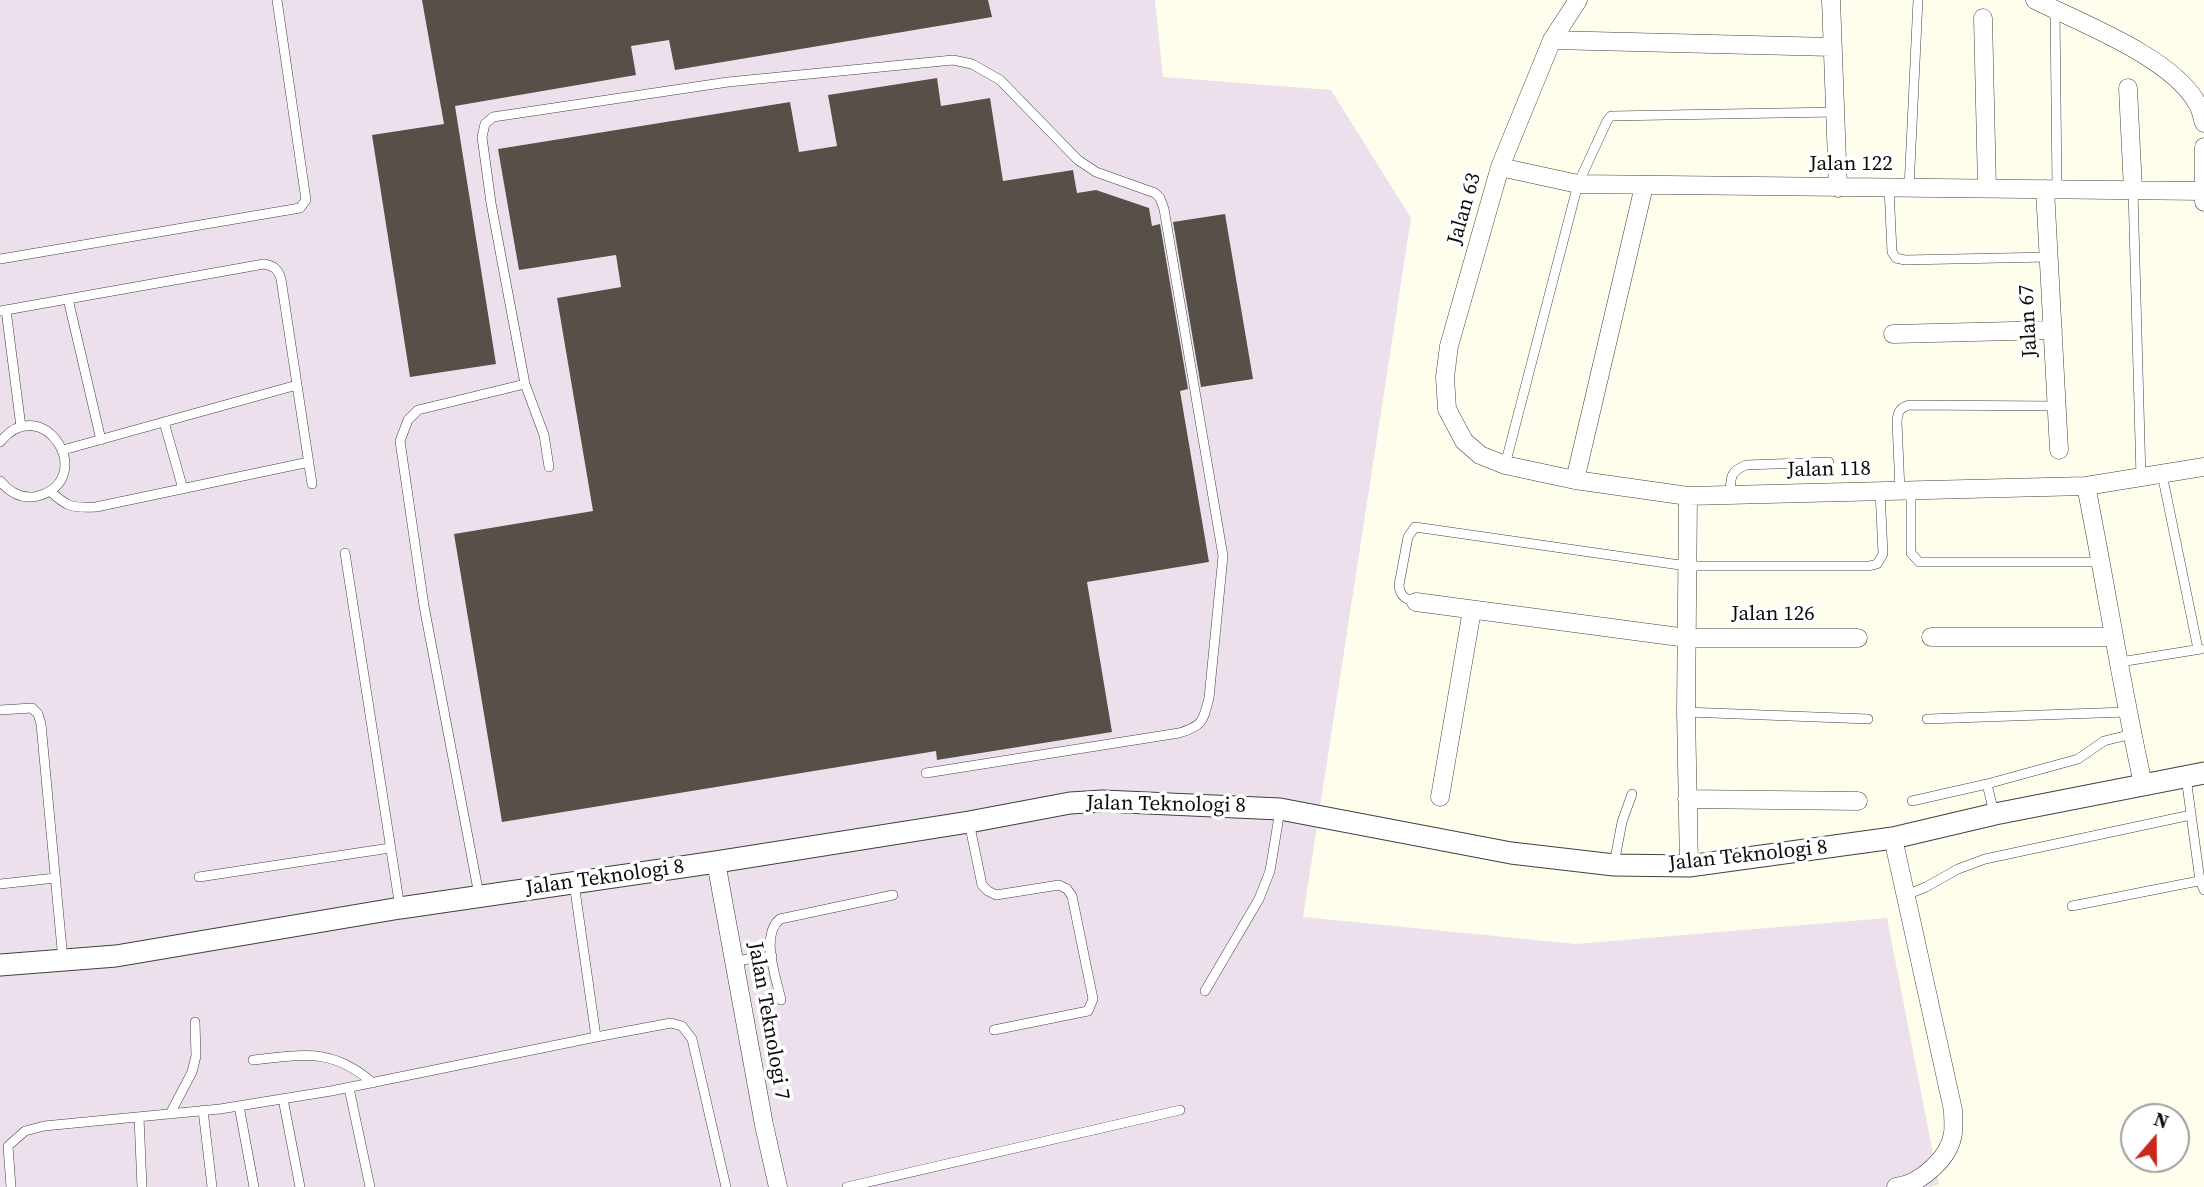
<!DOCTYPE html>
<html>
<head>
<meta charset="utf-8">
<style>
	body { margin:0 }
	#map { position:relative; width:2204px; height:1187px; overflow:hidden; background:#fffeed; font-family:"Source Serif 4",serif }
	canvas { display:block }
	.north { position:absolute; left:2120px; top:1103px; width:70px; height:70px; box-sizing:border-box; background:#fff; border:2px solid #9e9e9e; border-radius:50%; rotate:20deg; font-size:19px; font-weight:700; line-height:28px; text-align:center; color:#0d0d0d }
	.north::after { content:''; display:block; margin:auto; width:24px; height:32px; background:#c7281b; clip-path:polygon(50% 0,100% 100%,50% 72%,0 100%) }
</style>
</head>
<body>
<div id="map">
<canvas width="2204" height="1187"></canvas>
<div class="north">N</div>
</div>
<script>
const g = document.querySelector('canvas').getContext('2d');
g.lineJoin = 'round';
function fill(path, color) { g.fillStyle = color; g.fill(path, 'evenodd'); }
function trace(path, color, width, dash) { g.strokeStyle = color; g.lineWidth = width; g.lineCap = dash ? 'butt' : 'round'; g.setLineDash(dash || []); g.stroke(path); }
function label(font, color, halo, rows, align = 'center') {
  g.font = font + ' "Source Serif 4",serif'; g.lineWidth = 7; g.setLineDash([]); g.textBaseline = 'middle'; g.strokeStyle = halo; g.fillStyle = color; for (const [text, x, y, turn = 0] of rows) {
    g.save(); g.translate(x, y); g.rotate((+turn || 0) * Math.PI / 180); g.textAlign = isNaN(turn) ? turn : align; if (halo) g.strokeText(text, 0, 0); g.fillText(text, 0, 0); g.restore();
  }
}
const industrial = new Path2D(`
	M0 0H1155L1163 77 1331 90 1411 218 1303 917 1576 944 1887 918 1939 1184 1931 1187H0ZM936 78 941 106 989 98 1003 181 1073 170 1077 193 1096 190 1149 209 1209 562 889 615 503 821 454 534 593 511 557 298 621 287 616 255 519 270 499 149 790 102 799 152 837 146 829 95Z`);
const building = new Path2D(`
	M422 0H988L992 17 675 70 669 40 631 46 636 75 455 106 496 364 410 377 372 135 444 124Z
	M937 78 941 106 990 98 1003 181 1073 170 1077 193 1096 190 1149 208 1152 226 1160 224 1188 389 1180 391 1209 562 1087 582 1112 732 937 760 936 751 502 822 454 534 593 511 557 298 621 287 616 255 519 270 498 149 790 102 799 152 837 146 828 95Z
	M1225 214 1253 379 1201 387 1173 222Z`);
const service = new Path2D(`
	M2055 10 2057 189
	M1889 188 1892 252 1896 258 1905 260 2049 257
	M1909 188 1918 0
	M2133 190 2141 478
	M0 259 300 208 306 200 277 0
	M68 299 101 440
	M6 310 264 264C274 266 278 269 281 279L312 484
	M0 311 6 310 21 427
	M525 384 544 435 549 467
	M164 422 183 489
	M0 442C43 389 99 479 38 496 22 500 10 493 0 481
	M63 450 297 385
	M1505 465 1578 184 1607 121 1611 116 1835 112
	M2162 474 2198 649
	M1911 490V553L1919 562H2101
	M50 491C67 507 72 508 96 507L309 462
	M1900 491 1897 421C1898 411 1900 408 1909 405L2057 406
	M1730 495C1731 478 1729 472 1746 465L1829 462
	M345 553 400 908
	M1416 602C1406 599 1400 597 1399 585L1408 537 1415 527 1687 566H1869L1877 564 1883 554 1880 491
	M2120 662 2201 649
	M0 710 32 708 38 714 41 724 63 960
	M1686 712 1868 719
	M1927 719 2127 712
	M2186 777 2200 881 2204 890
	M1987 784 1994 813
	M1912 801 1987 784 2078 759 2104 741 2132 734
	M969 822 982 885 988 891 996 895 1059 885 1067 889 1072 896 1093 999 1088 1011 994 1030
	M1614 864 1622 822 1632 794
	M199 877 390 848
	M0 884 55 878
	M479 895 424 606 400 441 408 420 418 410 525 384 491 203 482 137 485 124 493 117 728 82 953 60 972 64 1000 80 1078 160 1096 172 1155 193 1160 198 1164 209 1223 556 1209 698C1203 721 1203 726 1179 733L926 773
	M1906 895 1926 887 1958 869 1985 859 2191 815
	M2072 906 2204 880
	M734 961 772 956
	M1205 991 1259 899 1270 871 1280 810
	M781 1000C776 977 760 935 780 919L893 895
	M596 1037 671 1023 682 1026 692 1039 726 1187
	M253 1060C304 1055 331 1047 373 1083
	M349 1088 370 1187
	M283 1099 300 1187
	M239 1106 254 1187
	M203 1110 212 1187
	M170 1114 192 1072 196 1056 195 1022
	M139 1117 142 1187
	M11 1187 8 1146 25 1131 44 1126 220 1109 331 1091 596 1037 574 883
	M847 1187 1180 1110`);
const minor = new Path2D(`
	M1578 0 1552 40 1500 167 1449 346 1445 377 1447 409 1464 441 1480 455 1505 465 1575 480 1688 496 2086 486 2204 467
	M1831 0 1838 188
	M2035 0C2083 24 2171 57 2197 103 2201 109 2202 117 2204 123
	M1983 18 1987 188
	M1552 40 1832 47
	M2128 88 2133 190
	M2204 147V202
	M1500 167 1578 184 2203 191
	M2045 189 2059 450
	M1893 334 2053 330
	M1575 480 1644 186
	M2086 486C2106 585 2121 685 2143 784
	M1688 496 1686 712 1689 866
	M1416 602 1687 638H1858
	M1931 637H2114
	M1440 797 1472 610
	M1687 799 1858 801
	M1893 838 1953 1110C1953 1118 1954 1126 1953 1133 1950 1158 1920 1184 1896 1187
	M716 862 764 1125 778 1187`);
const tertiary = new Path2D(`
	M0 965 116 956 400 908 716 862 969 822 1070 803 1103 801 1280 809 1511 853 1614 865 1689 866 1893 838 1995 814 2204 773`);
const streetNames = [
	["Jalan 122",1851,165],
	["Jalan 63",1465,209,-74],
	["Jalan 67",2029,321,-93],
	["Jalan 118",1829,470,-1],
	["Jalan 126",1773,615],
	["Jalan Teknologi 8",1166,805,1],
	["Jalan Teknologi 8",1748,856,-6],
	["Jalan Teknologi 8",605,878,-8],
	["Jalan Teknologi 7",768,1021,80]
];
fill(industrial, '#ece0ec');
fill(building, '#565048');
trace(service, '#404040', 10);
trace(minor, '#404040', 19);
trace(tertiary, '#404040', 23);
trace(service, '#fff', 9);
trace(minor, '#fff', 18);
trace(tertiary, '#fff', 21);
label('21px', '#0d0d0d', '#fff', streetNames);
</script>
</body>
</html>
